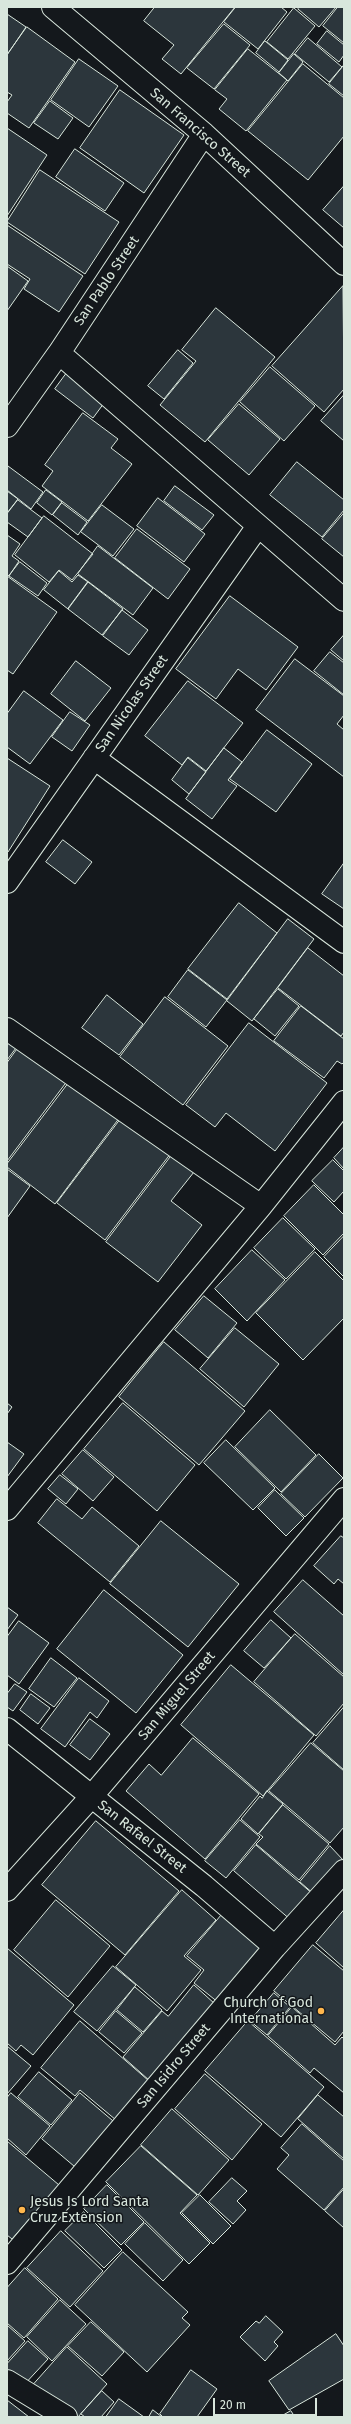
<!DOCTYPE html>
<html>
<head>
<meta charset="utf-8">
<style>
	body { margin:0 }
	#map { position:relative; width:351px; height:2424px; overflow:hidden; background:#14181c; font-family:"Fira Sans",sans-serif }
	canvas { display:block }
	.frame { position:absolute; inset:0; border:8px solid #d8e6dc; pointer-events:none }
	.scale { position:absolute; left:213px; top:2398px; width:104px; height:18px; box-sizing:border-box; border:2px solid #d8e6dc; border-top:0; padding-left:5px; font-size:12px; line-height:14px; white-space:nowrap; color:#d8e6dc; -webkit-text-stroke:3px #14181c; paint-order:stroke }
</style>
</head>
<body>
<div id="map">
<canvas width="351" height="2424"></canvas>
<div class="frame"></div>
<div class="scale">20 m</div>
</div>
<script>
const g = document.querySelector('canvas').getContext('2d');
g.lineJoin = 'round';
function fill(path, color) { g.fillStyle = color; g.fill(path, 'evenodd'); }
function trace(path, color, width, dash) { g.strokeStyle = color; g.lineWidth = width; g.lineCap = dash ? 'butt' : 'round'; g.setLineDash(dash || []); g.stroke(path); }
function label(font, color, halo, rows, align = 'center') {
  g.font = font + ' "Fira Sans",sans-serif'; g.lineWidth = 3; g.setLineDash([]); g.textBaseline = 'middle'; g.strokeStyle = halo; g.fillStyle = color; for (const [text, x, y, turn = 0] of rows) {
    g.save(); g.translate(x, y); g.rotate((+turn || 0) * Math.PI / 180); g.textAlign = isNaN(turn) ? turn : align; if (halo) g.strokeText(text, 0, 0); g.fillText(text, 0, 0); g.restore();
  }
}
const building = new Path2D(`
	M155 7H235L181 74 162 59 174 45 144 21Z
	M236 7H281L287 12 258 49 224 22Z
	M300 7H336L319 27 298 9Z
	M338 7H344V43L323 26Z
	M294 8 315 26 288 59 267 42Z
	M7 14 26 27 7 55Z
	M224 24 250 45 214 89 187 68Z
	M27 27 75 62 29 128 7 113V102L12 95 7 92V55Z
	M327 31 344 45V55L339 62 317 44Z
	M308 38 342 67 329 82 295 54Z
	M265 41 288 60 279 72 256 53Z
	M248 49 287 80 246 131 219 109 227 99 215 90Z
	M294 54 303 62 288 81 279 73Z
	M79 59 118 86 89 127 51 100Z
	M303 64 344 98V136L308 180 248 131Z
	M344 65V96L329 84Z
	M120 90 184 135 144 193 80 148Z
	M50 101 73 118 58 139 34 123Z
	M7 128 47 155 7 216Z
	M75 149 124 183 105 211 56 177Z
	M40 170 119 222 85 274 7 222Z
	M344 186V228L323 210Z
	M7 225 83 276 59 312 24 289 30 279 7 264Z
	M7 266 28 281 7 311Z
	M343 286 344 389 324 412 272 366Z
	M216 308 275 357 205 442 160 405 196 361 182 350Z
	M178 350 193 363 164 399 148 386Z
	M270 367 315 406 284 441 240 402Z
	M69 370 107 399 93 418 55 389Z
	M344 395V441L321 421Z
	M239 404 280 439 249 475 208 440Z
	M83 413 118 439 111 448 132 464 88 521 42 486 53 471 45 465Z
	M297 462 344 500V510L322 537 270 495Z
	M8 466 43 492 31 509 7 490Z
	M175 486 214 515 202 530 164 501Z
	M46 490 62 502 52 515 37 503Z
	M7 491 18 499 7 513Z
	M158 498 205 534 184 562 137 526Z
	M18 500 42 518 28 537 7 522V514Z
	M62 503 87 522 78 535 53 515Z
	M102 505 134 529 113 556 81 532Z
	M344 513V557L322 539Z
	M44 516 93 554 72 580 59 570 49 582 15 555Z
	M137 529 190 569 168 599 115 558Z
	M7 535 20 544 12 556 19 561 9 576 7 575Z
	M98 546 153 588 133 615 78 574Z
	M20 562 47 583 38 596 9 576Z
	M59 571 72 582 78 575 88 582 68 609 44 590Z
	M7 576 57 612 13 674 7 670Z
	M88 582 123 609 102 635 68 609Z
	M230 596 298 647 266 690 238 669 216 699 176 669Z
	M122 610 148 630 129 655 103 636Z
	M344 635V661L331 650Z
	M330 652 344 663V695L314 671Z
	M295 659 344 696V715L337 724 344 730V777L256 710Z
	M76 661 111 688 85 721 51 694Z
	M188 681 243 723 206 771 188 757 182 765 145 736Z
	M24 691 63 720 30 764 7 747V714Z
	M70 712 90 725 72 751 52 737Z
	M267 730 312 764 276 812 230 779Z
	M224 748 242 762 228 780 237 786 212 819 186 799Z
	M7 758 50 786 8 852H7Z
	M188 758 206 772 189 794 172 780Z
	M63 840 92 862 75 884 46 862Z
	M344 863V909L322 894Z
	M239 903 277 933 227 999 188 969Z
	M288 919 314 939 252 1021 227 1001Z
	M308 948 344 976V1032L341 1036 278 988Z
	M188 970 227 1000 206 1027 168 997Z
	M278 989 299 1006 275 1036 254 1019Z
	M107 995 143 1024 119 1055 82 1028Z
	M165 997 228 1046 183 1105 120 1057Z
	M301 1006 344 1039V1062L342 1064 337 1061 324 1078 274 1041Z
	M249 1023 327 1083 275 1151 226 1113 215 1127 186 1105Z
	M7 1035 19 1044 7 1060Z
	M21 1044 68 1080 7 1161V1063Z
	M71 1080 120 1117 55 1204 7 1167V1164Z
	M123 1116 171 1153 105 1240 57 1203Z
	M344 1147V1169L334 1158Z
	M172 1155 194 1172 171 1201 202 1225 158 1282 106 1242Z
	M333 1160 344 1171V1191L334 1202 312 1181Z
	M7 1169 30 1186 7 1218Z
	M314 1185 344 1215V1233L323 1255 284 1216Z
	M283 1218 315 1249 286 1279 254 1248Z
	M344 1236V1277L324 1257Z
	M252 1250 285 1280 247 1321 215 1289Z
	M315 1252 344 1281V1318L303 1360 256 1313Z
	M204 1296 237 1323 208 1358 175 1330Z
	M235 1328 279 1364 244 1407 200 1369Z
	M164 1342 245 1411 199 1465 119 1397Z
	M7 1403 12 1407 7 1414Z
	M123 1403 195 1465 157 1511 84 1449Z
	M270 1410 316 1455 281 1492 235 1447Z
	M226 1440 275 1488 253 1510 204 1463Z
	M7 1442 24 1454 7 1477Z
	M83 1450 114 1477 93 1501 62 1474Z
	M319 1454 343 1478 305 1517 281 1494Z
	M60 1475 78 1489 66 1504 48 1489Z
	M275 1490 304 1518 286 1536 258 1508Z
	M57 1499 82 1519 92 1507 139 1546 110 1582 38 1523Z
	M161 1521 239 1584 188 1647 110 1584Z
	M341 1536 344 1538V1584L338 1579 334 1584 314 1566Z
	M303 1580 344 1616V1675L274 1612Z
	M104 1590 183 1655 136 1713 57 1649Z
	M7 1607 18 1615 7 1630Z
	M271 1620 291 1638 264 1668 244 1651Z
	M19 1621 49 1643 19 1684 7 1675V1637Z
	M295 1634 344 1677V1703L316 1736 254 1682Z
	M51 1658 77 1678 54 1707 29 1689Z
	M231 1665 314 1735 263 1796 181 1725Z
	M79 1678 109 1701 97 1718 90 1712 65 1747 41 1729Z
	M15 1684 27 1692 13 1711 7 1707V1694Z
	M31 1694 50 1708 38 1724 20 1710Z
	M344 1707V1770L313 1743Z
	M90 1719 110 1734 90 1760 70 1745Z
	M193 1738 259 1794 205 1859 126 1791 149 1764 161 1775Z
	M311 1743 344 1771V1827L330 1843 269 1791Z
	M267 1791 283 1804 258 1834 241 1819 260 1796 262 1798Z
	M283 1805 329 1844 299 1880 256 1844 263 1837 259 1834Z
	M240 1820 260 1837 226 1878 205 1861Z
	M96 1821 179 1891 125 1955 42 1885Z
	M256 1845 314 1895 292 1921 234 1871Z
	M330 1846 344 1861 315 1895 300 1882Z
	M182 1890 216 1920 184 1956 201 1970 167 2011 116 1967Z
	M56 1900 110 1946 68 1997 14 1950Z
	M344 1910V1968L316 1943Z
	M225 1911 267 1946 219 2003 194 1983 204 1970 187 1956Z
	M313 1945 344 1971V2031L335 2042 274 1991Z
	M7 1948 74 2005 33 2055 21 2045 16 2051 7 2043Z
	M113 1966 136 1985 97 2031 74 2012Z
	M194 1985 215 2004 150 2081 123 2057 162 2011 168 2016Z
	M135 1987 162 2010 143 2032 117 2010Z
	M274 1993 290 2007 267 2035 250 2021Z
	M292 2007 335 2045 342 2037 344 2039V2093L314 2068 310 2073 268 2036Z
	M116 2011 142 2033 124 2053 99 2032Z
	M80 2021 149 2081 116 2120 80 2090 75 2096 41 2068Z
	M248 2021 324 2087 281 2137 205 2071Z
	M7 2046 31 2066 7 2094Z
	M39 2072 72 2100 51 2125 18 2097Z
	M205 2074 262 2124 232 2160 175 2109Z
	M11 2093 50 2126 26 2155 7 2138V2098Z
	M80 2093 119 2126 81 2172 42 2139Z
	M318 2095 344 2117V2159L298 2119Z
	M172 2109 229 2160 198 2195 141 2145Z
	M302 2124 344 2161V2187L324 2210 277 2169 289 2155 281 2148Z
	M7 2141 59 2185 12 2239 7 2235Z
	M141 2146 197 2195 180 2213 210 2243 189 2264 106 2182Z
	M232 2178 247 2191 237 2201 246 2210 233 2224 209 2202Z
	M107 2185 144 2222 121 2245 84 2209Z
	M344 2189V2228L325 2211Z
	M200 2195 231 2226 213 2244 182 2213Z
	M84 2212 122 2250 104 2268 65 2231Z
	M145 2223 183 2260 163 2281 125 2244Z
	M61 2231 103 2271 70 2307 27 2268Z
	M123 2252 188 2312 182 2318 190 2325 147 2372 75 2305Z
	M25 2268 58 2299 24 2338 7 2323V2288Z
	M60 2300 86 2324 52 2361 27 2337Z
	M266 2316 283 2332 274 2342 278 2346 265 2361 240 2337 256 2321 259 2323Z
	M91 2322 124 2352 102 2376 68 2346Z
	M7 2325 25 2341 7 2361Z
	M336 2334 344 2346V2379L289 2410 269 2381Z
	M28 2341 48 2359 22 2387 7 2374V2364Z
	M67 2347 107 2384 78 2417H70L34 2384Z
	M191 2370 217 2389 197 2417H163L160 2414Z
	M102 2391 114 2402 101 2417H85L81 2414Z
	M119 2399 144 2417H106Z
	M7 2400 29 2417H7Z
	M153 2410 162 2417H149Z
	M291 2411 295 2417H280Z`);
const street = new Path2D(`
	M53 7 204 134 344 264
	M59 353 344 600
	M7 426 59 353 204 134
	M94 758 344 942
	M7 882 258 526
	M7 1029 261 1206
	M7 1509 261 1206 344 1102
	M7 1729 204 1886 275 1947
	M7 1890 91 1797 344 1499
	M7 2263 275 1947 344 1871
	M7 2381 66 2417`);
const markers = [
	[321,2011,4,"#ffb74d"],
	[22,2210,4,"#ffb74d"]
];
const streetNames = [
	["San Francisco Street",200,133,41],
	["San Pablo Street",107,281,-56],
	["San Nicolas Street",132,704,-55],
	["San Miguel Street",177,1696,-50],
	["San Rafael Street",142,1837,38],
	["San Isidro Street",174,2066,-50]
];
const poiNames = [
	["Church of God",313,2003],
	["International",313,2019],
	["Jesus Is Lord Santa",30,2202,"left"],
	["Cruz Extension",30,2218,"left"]
];
fill(building, '#2c363c');
trace(building, '#d8e6dc', 1);
trace(street, '#d8e6dc', 24);
trace(street, '#14181c', 22);
for (const [x, y, r, color] of markers) { const dot = new Path2D(); dot.arc(x, y, r, 0, 2 * Math.PI); g.fillStyle = color; g.fill(dot); trace(dot, '#14181c', 1.5); }
label('14px', '#d8e6dc', '#14181c', streetNames);
label('14px', '#d8e6dc', '#14181c', poiNames, 'right');
</script>
</body>
</html>
